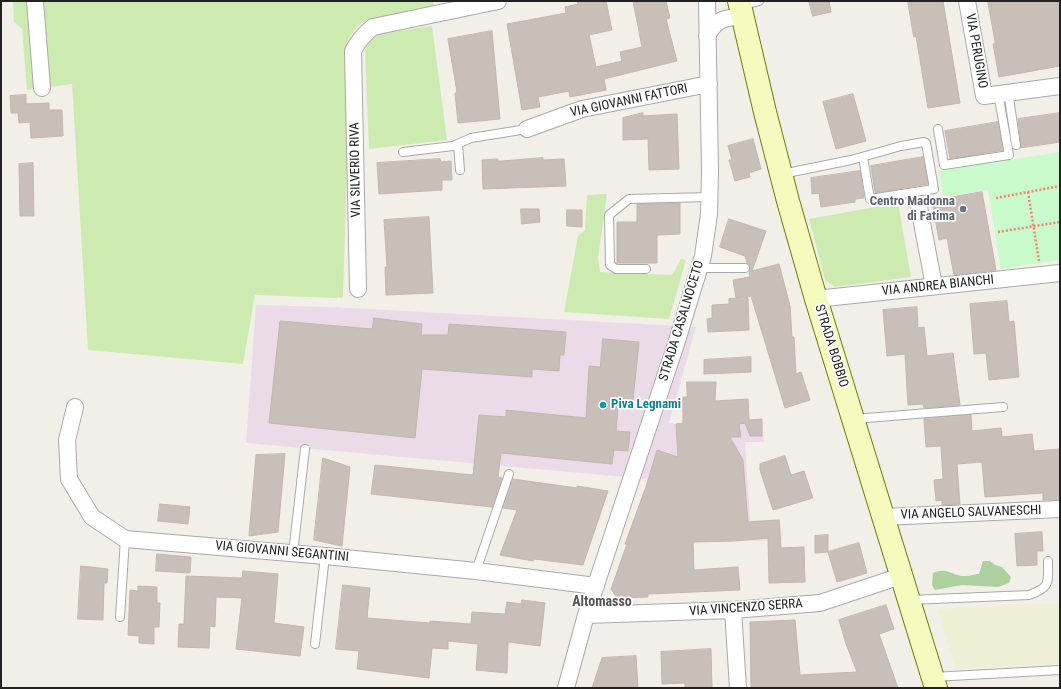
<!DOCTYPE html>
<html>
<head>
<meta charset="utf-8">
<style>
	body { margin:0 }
	#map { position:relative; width:1061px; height:689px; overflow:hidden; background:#f2efe9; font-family:"Roboto Condensed",sans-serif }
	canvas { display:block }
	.frame { position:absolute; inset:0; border:2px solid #222; pointer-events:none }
</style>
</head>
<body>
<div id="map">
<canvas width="1061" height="689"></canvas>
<div class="frame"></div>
</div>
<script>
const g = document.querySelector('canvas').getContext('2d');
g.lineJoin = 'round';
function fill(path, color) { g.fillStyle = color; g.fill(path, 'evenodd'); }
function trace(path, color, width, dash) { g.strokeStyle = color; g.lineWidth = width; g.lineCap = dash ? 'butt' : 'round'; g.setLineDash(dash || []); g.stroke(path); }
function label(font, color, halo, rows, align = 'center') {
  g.font = font + ' "Roboto Condensed",sans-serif'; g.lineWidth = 3.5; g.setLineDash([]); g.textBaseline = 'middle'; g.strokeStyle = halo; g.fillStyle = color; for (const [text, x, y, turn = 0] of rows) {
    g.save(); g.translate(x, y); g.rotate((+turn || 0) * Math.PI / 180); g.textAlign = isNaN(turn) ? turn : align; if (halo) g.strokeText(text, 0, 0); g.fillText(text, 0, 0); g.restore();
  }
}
const industrial = new Path2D(`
	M256 305 332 307 696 327 669 423 676 424 762 419 764 442H745L750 521 780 519 782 540 625 544 648 479 246 443Z`);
const farmland = new Path2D(`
	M1060 603V664L955 669 938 609Z`);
const grass = new Path2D(`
	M13 1H433L434 6 371 19C357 24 355 28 348 41L347 164 343 297 336 298 255 295 243 364 88 350 72 84 27 90 22 29 14 22Z
	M432 26 447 140 369 149 365 50 370 40 380 34Z
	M607 194 598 258 600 272 672 275 681 259 686 260 669 319 564 312 578 236 585 230 587 195Z
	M898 203 911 277 835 287 825 280 809 219Z`);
const forest = new Path2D(`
	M983 561H990L995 565 1002 567 1011 577 1009 583 998 587 962 585 935 590 932 585 933 573C948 566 953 577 966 576 970 576 975 574 979 574Z`);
const park = new Path2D(`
	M1060 152V260L1001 269 988 190 943 197 939 171Z`);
const building = new Path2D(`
	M577 1H606L612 30 589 35 596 67 622 61 620 52 642 47 633 1H666L670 18 666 19 677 61 604 79 606 90 570 97 569 91 538 97 540 107 522 110 507 24 566 13 565 7 578 4Z
	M809 1H829L831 12 813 16Z
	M908 1H943L960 103 928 108 916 36 914 37Z
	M988 1H1060V66L999 77 993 44 995 43Z
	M492 31 500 119 458 123 455 93 457 92 448 39Z
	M853 94 866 141 836 149 823 102Z
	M26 95V104L49 103V110H62L63 136 31 138 30 122 19 123 18 113H11L10 96Z
	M643 113V116L677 114 679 169 649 170 648 139 623 140V118Z
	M1060 113V142L1020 148 1021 144 1018 119Z
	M998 122 1003 150 950 159 945 131Z
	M753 139 761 169 749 173 750 177 735 181 729 160H732L728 146Z
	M923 157 928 184 875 193 871 166Z
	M543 158V160L564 159 566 186 483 189 482 160 498 159V161Z
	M440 159 441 162 451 161 452 180H442V190L379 194 377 163Z
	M33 163 34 216H20L19 164Z
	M860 171 864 198 855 199V202L821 207 819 193 812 194 811 178Z
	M982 192 996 270 954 275 947 238 939 240 932 201Z
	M670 203H680V234L657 235V263H617V222H637V204Z
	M521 209H539L540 222 522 224Z
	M567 210H582V227L567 226Z
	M429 217 433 293 386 295 385 267H387L384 220Z
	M729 219 766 231 752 271 779 264 790 306 792 337H794L796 374 801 372 810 400 785 408 751 296 736 298 733 280 750 277 749 272 750 268 747 263 745 256 720 247Z
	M748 298 749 330 708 332 707 319 712 318V305L729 304V299Z
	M1007 301 1009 322 1014 321 1019 377 989 380 986 353 974 354 970 304Z
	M917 307 918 328 924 327 927 356 953 353 960 405 924 408 923 404 908 405 905 354 887 356 883 310Z
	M374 318 422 324 421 335H448L449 324 566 332 564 355H560L559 371 532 369V377L422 369 415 438 269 423 280 321 372 329Z
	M603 339 639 342 633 400 619 398 616 431 630 432 628 451 614 450 612 464 501 453 498 477 502 478 492 507 371 494 375 465 473 475 479 415 506 417V410L586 418 589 366 600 367Z
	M751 357V372L704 374V360Z
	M687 382H716L715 401 748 399 749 420 762 419V436H750L745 423 739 424 741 437H730L743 460 748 522 779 520 781 548 804 547 805 582 769 583 768 538 734 541 693 542 694 570 738 567 740 590 648 594V597L617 598 611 589 627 544H625L646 487 657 450 678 457 676 424 683 423V397H687Z
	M971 415 972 431 1001 428 1002 437 1032 434 1034 451 1060 449V500H1043V493L985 497 982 462 957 464 960 504 942 505V500L936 501 934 480 943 479 941 446 926 447 924 419Z
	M285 454 278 532 249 536 256 455Z
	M785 456 791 475 804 471 813 498 773 510 760 470V464Z
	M323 458 350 467 342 546 314 540Z
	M513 479 577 488V486L608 491 583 565 534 559 533 561 500 555 517 510 503 508Z
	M160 504 190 507 188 524 158 521Z
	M1042 532 1043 551H1037V565L1017 566 1015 534Z
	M828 535V552L815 553V536Z
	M859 543 867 573 837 582 828 552Z
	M157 554 191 557 190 573 156 571Z
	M81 566 108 569 107 583H104L103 620 78 619Z
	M243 571 278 574 274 623 304 627 300 656 236 649 242 598 216 597 215 627 210 626 209 648 178 647 179 624H184L186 576 242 578Z
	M343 585 370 588 367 618 430 623V621L471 624 472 612 505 614 507 602 521 604 522 600 545 603 540 646 508 642 507 673 476 670 478 644 448 641V649L432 648 429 678 357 669 359 651 336 649Z
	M138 586 157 587V603H160L159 627H154V644L139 643V636L128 635 130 590 138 591Z
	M886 605 894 629 879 634 898 688H751L750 622 795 620 800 675 857 672 846 644 839 620Z
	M711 649 712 688H685V683L662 684 661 652Z
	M636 656 638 688H592L602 658Z`);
const path = new Path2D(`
	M1028 192 1039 261
	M996 198 1060 186
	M998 232 1060 222`);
const lane = new Path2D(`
	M741 6 759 1
	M1008 91 1016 145
	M938 129 944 165 1009 155 998 93
	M458 144 460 170
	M403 152 453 146 471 138 527 129
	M782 174 851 160 901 146 924 142 926 143 934 189 870 199 863 157
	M699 268H745
	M646 269H616L610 265 609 215 629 199 710 197
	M854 419 1003 407
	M293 553 305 449
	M476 571 509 474
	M910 600 1029 595C1051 587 1048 583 1048 561
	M120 617 125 539
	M315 644 325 556
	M933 677 1060 670`);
const street = new Path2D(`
	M35 1 42 88
	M967 1 984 96 1060 86
	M707 36C716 19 725 17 743 17
	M527 129 582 109 709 84
	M919 207 934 286
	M358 289 353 51C358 41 364 34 373 27L498 1
	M816 299 1060 273
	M75 407 67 440 69 479 92 517 125 539 325 556 476 571 596 586
	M883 517 1060 509
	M733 610 738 688
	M586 615 733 610 820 603 901 576
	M566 688 586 615 676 344 703 256 709 214 710 171 707 1`);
const secondary = new Path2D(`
	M739 1 765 112 788 201 816 299 936 688`);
const markers = [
	[963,209,4,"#6b7280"],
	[603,405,4,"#0f9aa8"]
];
const streetNames = [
	["VIA PERUGINO",976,51,80],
	["VIA GIOVANNI FATTORI",629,101,-12],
	["VIA SILVERIO RIVA",356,170,-91],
	["VIA ANDREA BIANCHI",938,286,-6],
	["STRADA CASALNOCETO",682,321,-73],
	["STRADA BOBBIO",831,346,73],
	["VIA ANGELO SALVANESCHI",971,513,-2],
	["VIA GIOVANNI SEGANTINI",282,552,5],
	["VIA VINCENZO SERRA",746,608,-4]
];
const worshipNames = [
	["Centro Madonna",955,202],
	["di Fatima",955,217]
];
const cultureNames = [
	["Piva Legnami",611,405]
];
const neighbourhoodNames = [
	["Altomasso",602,602]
];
fill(industrial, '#ebdbe8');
fill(farmland, '#eef0d5');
fill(grass, '#cdebb0');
fill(forest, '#add19e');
fill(park, '#c8facc');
fill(building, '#c7bfb8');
trace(building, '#c4b6ab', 1);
trace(lane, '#a9a9a9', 10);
trace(street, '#a9a9a9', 18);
trace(secondary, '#707d05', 24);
trace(path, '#fa8072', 2.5, [2, 2]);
trace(lane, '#fff', 8);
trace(street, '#fff', 16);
trace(secondary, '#f7fabf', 22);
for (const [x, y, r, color] of markers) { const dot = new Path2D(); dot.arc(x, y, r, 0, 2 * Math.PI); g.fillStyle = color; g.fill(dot); trace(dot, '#fff', 1.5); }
label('13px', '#222', '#fff', streetNames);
label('bold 13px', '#5b616d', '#fff', worshipNames, 'right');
label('bold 13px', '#0d838f', '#fff', cultureNames, 'left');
label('bold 14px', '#555', '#fff', neighbourhoodNames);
</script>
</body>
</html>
